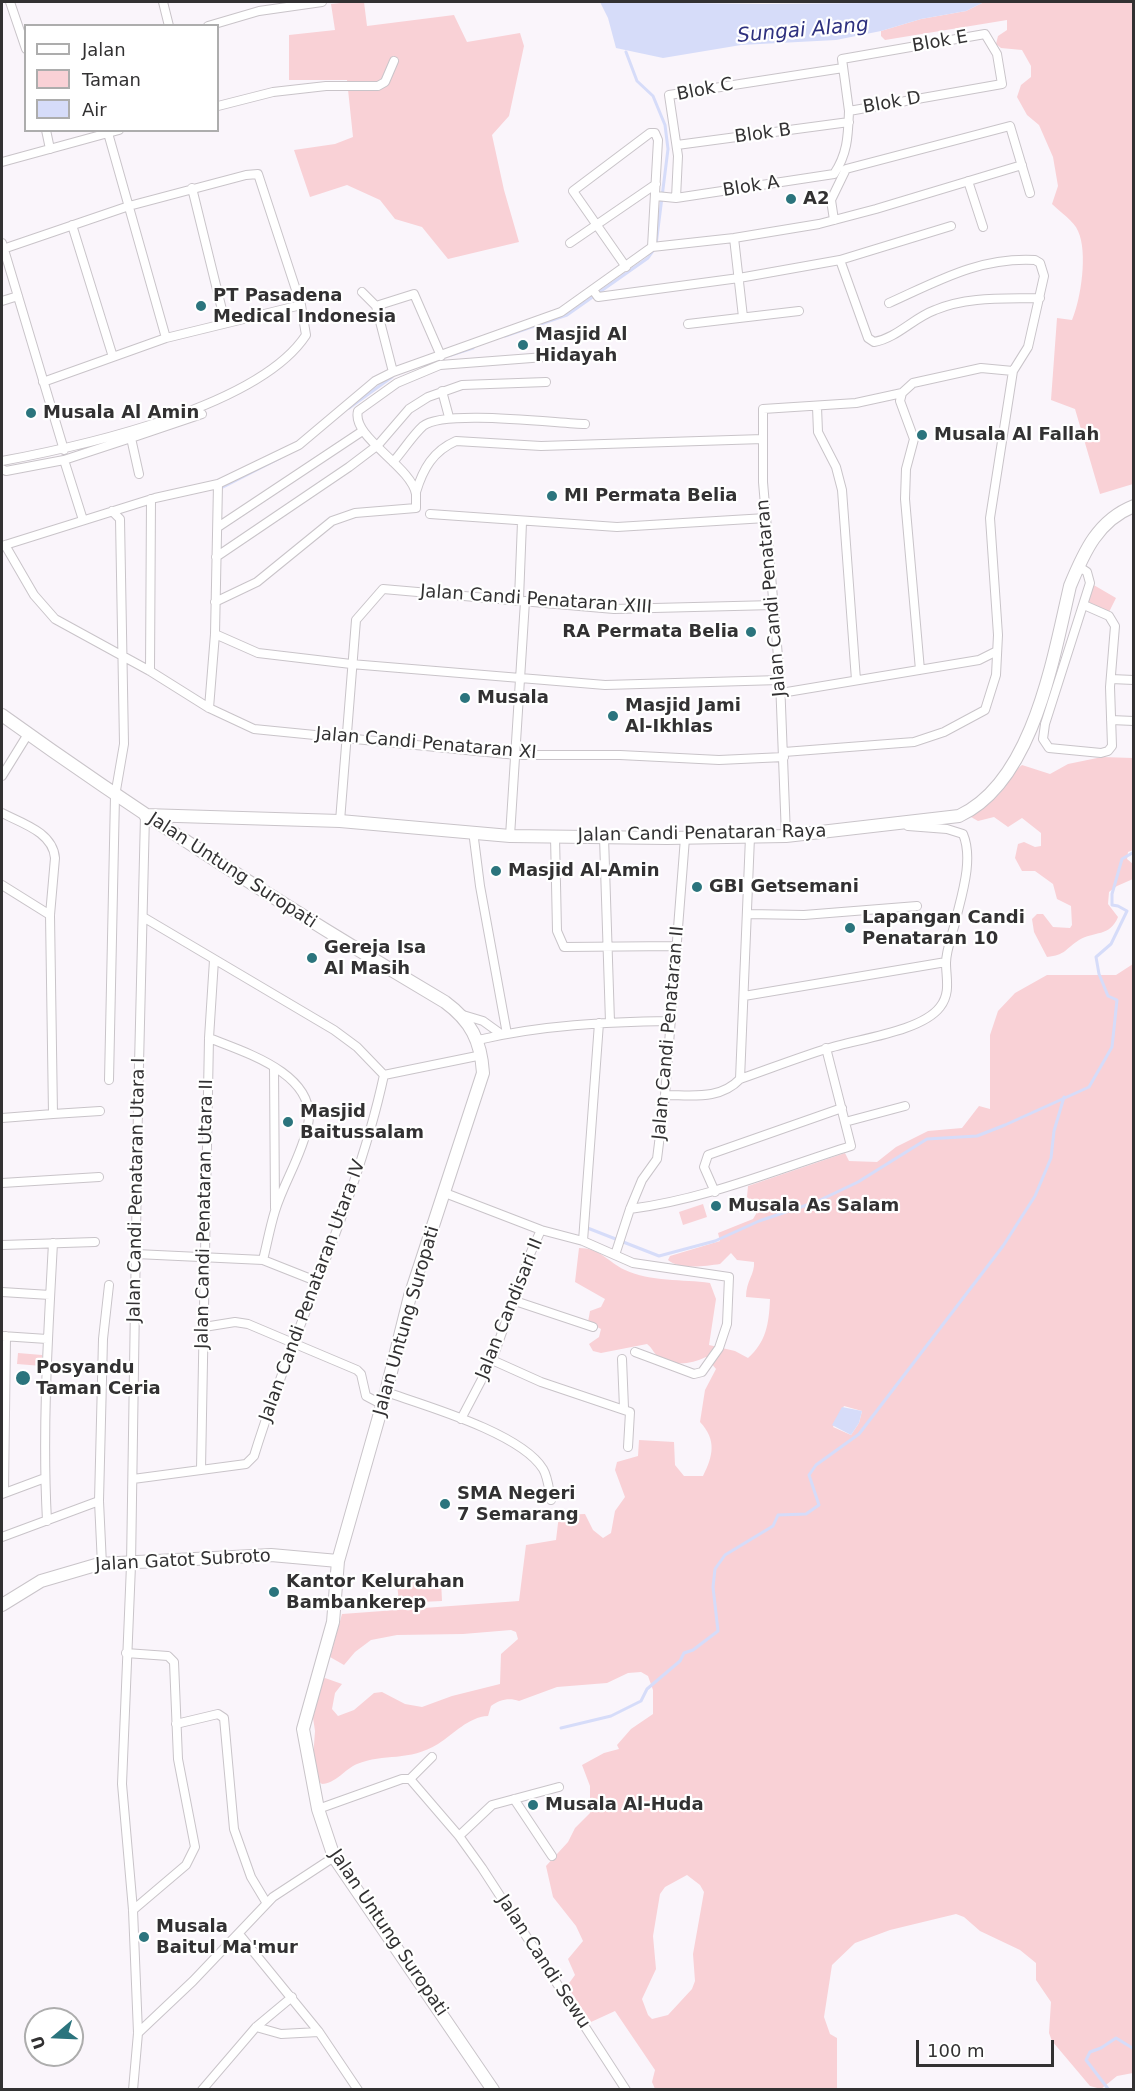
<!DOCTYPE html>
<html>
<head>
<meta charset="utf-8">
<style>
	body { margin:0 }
	#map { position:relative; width:1135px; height:2091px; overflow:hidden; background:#faf5fb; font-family:"DejaVu Sans",sans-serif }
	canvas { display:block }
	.frame { position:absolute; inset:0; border:3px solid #323132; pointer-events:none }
	.legend { position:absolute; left:24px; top:24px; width:195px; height:108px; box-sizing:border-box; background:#fff; border:2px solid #adadad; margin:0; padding:8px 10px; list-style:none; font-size:18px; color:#323132 }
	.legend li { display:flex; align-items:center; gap:12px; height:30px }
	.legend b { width:30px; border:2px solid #adadad }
	.north { position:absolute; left:24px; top:2007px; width:60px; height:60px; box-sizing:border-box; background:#fff; border:2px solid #adadad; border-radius:50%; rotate:251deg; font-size:16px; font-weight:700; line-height:24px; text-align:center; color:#323132 }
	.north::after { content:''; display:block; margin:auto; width:21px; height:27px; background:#2b747d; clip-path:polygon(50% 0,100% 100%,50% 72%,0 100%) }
	.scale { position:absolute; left:916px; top:2040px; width:138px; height:27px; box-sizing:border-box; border:3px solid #323132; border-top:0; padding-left:8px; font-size:18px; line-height:21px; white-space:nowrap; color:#323132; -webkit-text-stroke:4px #fff; paint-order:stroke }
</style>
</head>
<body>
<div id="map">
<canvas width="1135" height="2091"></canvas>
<div class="frame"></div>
<ul class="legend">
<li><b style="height:8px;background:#fff"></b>Jalan</li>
<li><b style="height:16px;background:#f9d1d6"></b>Taman</li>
<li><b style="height:16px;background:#d6dcf9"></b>Air</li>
</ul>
<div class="north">U</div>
<div class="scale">100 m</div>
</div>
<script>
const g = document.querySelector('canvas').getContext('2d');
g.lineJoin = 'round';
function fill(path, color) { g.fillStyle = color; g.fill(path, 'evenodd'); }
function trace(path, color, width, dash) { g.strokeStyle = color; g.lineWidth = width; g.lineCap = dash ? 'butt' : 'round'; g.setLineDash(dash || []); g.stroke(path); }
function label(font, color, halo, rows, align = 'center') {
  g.font = font + ' "DejaVu Sans",sans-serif'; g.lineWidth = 4.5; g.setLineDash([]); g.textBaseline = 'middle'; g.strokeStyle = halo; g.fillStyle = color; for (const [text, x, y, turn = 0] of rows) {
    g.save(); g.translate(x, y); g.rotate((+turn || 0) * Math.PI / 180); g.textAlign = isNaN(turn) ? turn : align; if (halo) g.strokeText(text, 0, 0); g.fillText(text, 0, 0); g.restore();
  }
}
const green = new Path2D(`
	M350 2H364L367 26 454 15 467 42 520 33 524 46 509 116 492 135 504 190 519 242 448 259 422 227 395 219 380 200 347 185 310 197 294 150 335 144 353 137 347 80H289V35L335 30 331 4Z
	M984 2H1133V484L1100 494 1075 409 1051 400 1057 318 1072 320C1081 299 1088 252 1078 231 1074 221 1060 212 1052 204L1058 186 1053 157 1039 125 1027 115 1017 97 1021 85 1031 77V66L1022 50 1001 48 996 44 998 36 1007 30V20L885 40 881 36V31L921 19 966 11Z
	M1092 584 1116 598 1109 612 1088 602Z
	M1102 757 1133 758V850L1128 852 1127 859 1133 864V879L1117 886 1109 892 1108 904 1118 917C1110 937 1094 931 1079 940 1065 949 1066 955 1047 957L1034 932 1032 919 1037 914H1043L1053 927 1070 928 1072 925 1071 906 1057 899 1053 884 1035 871H1022L1015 858 1018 844 1024 842 1035 847 1041 846V833L1022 818 1008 827 994 817 978 821 971 817C984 808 998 798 1007 784 1013 776 1014 771 1022 765L1050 774 1068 764Z
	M1133 964V2073L1117 2076 1101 2089 1090 2086 1052 2041 1049 2033 1051 2002 1036 1980V1963L1020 1950 980 1931 964 1917 956 1914 890 1930 855 1943 832 1965 824 2017 830 2034 837 2038V2089H655L652 2082 655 2070 615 2011 591 2022 567 1986 575 1975 568 1959 583 1941 576 1926 553 1897 546 1866 568 1842 575 1828 590 1813V1786L582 1765 604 1753 619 1749 617 1745 631 1729 653 1714V1690L648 1676 641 1672 628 1673 607 1683 557 1687 519 1701C509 1697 499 1700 491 1706L488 1716C468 1717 454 1734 438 1744 409 1762 384 1753 357 1764 345 1769 335 1784 322 1784L318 1781 313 1759 315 1731 312 1711 321 1680 325 1678 342 1684 335 1693 332 1709 338 1716 354 1710 374 1693 382 1692 405 1704 422 1707 452 1696 500 1684 501 1654 518 1639 516 1632 511 1630 463 1634 397 1635 371 1640 355 1652 344 1665 330 1657 342 1614 519 1601 526 1545 556 1540 559 1515 585 1514 593 1530 603 1538 611 1533 615 1511 625 1497 615 1470 617 1462 638 1456 639 1440 674 1442 675 1465 684 1476H703C713 1456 717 1440 700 1422L705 1390 716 1369 706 1357C691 1364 675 1367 660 1358 654 1355 653 1348 647 1344L601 1353 593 1351 589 1344 599 1337 601 1329 588 1322 590 1311 601 1307 605 1299 575 1282 579 1248C600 1248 608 1262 625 1270 650 1282 683 1279 710 1283L716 1299 709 1345 735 1351 748 1358C766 1342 769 1324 770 1299L746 1297C746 1281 755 1274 754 1262L737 1260 731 1253 720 1264C705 1266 680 1270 668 1260L670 1256 720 1241 718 1233 753 1219 756 1214 755 1205 747 1197 748 1186 845 1153 849 1161 877 1162 896 1147 928 1131 962 1128 979 1106 990 1109V1035L998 1011 1015 993 1047 975H1116ZM844 1406 862 1411 859 1423 851 1435 833 1427ZM687 1875 700 1885 704 1892 693 1954 695 1981 692 1989 668 2015 652 2019 648 2015 642 1999 656 1969 653 1936 660 1894 665 1887Z
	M703 1204 707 1217 683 1225 679 1212Z
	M18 1353 42 1355V1366L17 1364Z
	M441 1580 442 1601 399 1603 397 1583Z`);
const water = new Path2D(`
	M600 2 763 4 984 2 966 11 921 19 881 31 836 40 741 45 663 58 616 48 608 18Z
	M842 1407 862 1411 859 1423 851 1435 832 1425Z`);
const stream = new Path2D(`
	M626 52 637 81 653 96 665 125 668 149 656 245
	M505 336 567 315 648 258 653 251
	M451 355 473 348
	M349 408 392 377
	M223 487 280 458
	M585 1227 659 1256 715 1241 759 1221 816 1202 858 1182 927 1139 977 1136 1005 1125 1089 1087 1112 1047 1117 1000 1108 996 1099 974 1096 957 1111 944 1127 911 1118 906 1112 905V894L1122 859 1134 852
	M561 1728 611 1716 641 1701 647 1689 680 1661 684 1653 693 1650 718 1631 713 1587 715 1569 725 1555 773 1526 778 1515 806 1514 819 1505 809 1475 816 1465 859 1434 1003 1246 1035 1196 1051 1158 1054 1131 1064 1097
	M1109 2090 1086 2060 1090 2052 1101 2048 1116 2038 1134 2049`);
const street = new Path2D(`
	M10 2 26 49
	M163 2 169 26
	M208 26 259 11 322 2
	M218 106 273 92 326 86H378L385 82 394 61
	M46 130 50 149
	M108 133 166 338
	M677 145 849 122
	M2 162 119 130
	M968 181 983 227
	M192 188 225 322
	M656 196 676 198 834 174C848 153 848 135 849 111L1002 84 997 54 985 34 842 59 849 111
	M676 198 678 156 669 95 843 68
	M834 220 831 200 846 169 1010 126 1030 193
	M72 225 113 357
	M734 238 743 317
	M2 243 64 450
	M570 243 656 184
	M652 247 734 238 819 224 876 209 1022 165
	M840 260 868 338 874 342C897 338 913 318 935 310 968 296 1005 299 1040 298
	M593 290 598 297 739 278 840 260 951 226
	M362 292 376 306 393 372
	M2 301 18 296
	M376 306 414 294 441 356
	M688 324 799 311
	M43 382 166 338 301 305
	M442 391 449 417
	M902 393 900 401 914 439 906 469 905 499 920 670
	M817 407 818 432 836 467 842 490 856 680
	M131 438 202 414
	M64 460 131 438 139 474
	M2 461C83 446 259 407 306 335L301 305 258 174 246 175 129 206 3 249
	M393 462C403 451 412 436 423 426 443 409 554 423 585 424
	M2 469 6 471 64 460 83 520
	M416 492C423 469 433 451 456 441L541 446 763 439
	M430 514 617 527 766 518
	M218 527 361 432
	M5 545 34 595 55 619 150 671 209 708 254 729 517 755H620L719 760 784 757
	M2 546 155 498 218 484 299 445 375 381 393 372 561 312 652 247 658 140 655 133H650L573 191 626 267
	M216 557 349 467 378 445 409 409 428 397 462 385 546 382
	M1078 566 1087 572 1090 583 1045 724 1043 739 1049 748 1101 753 1108 751 1112 746 1110 687 1115 626 1109 616 1084 605
	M519 599 522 522
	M215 602 257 582 332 521 355 513 416 508C416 504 416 498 416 494 411 466 351 437 358 411L397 383 440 365 571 355
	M215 634 258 653 351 664 605 685 780 680
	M150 671 151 499
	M1111 679 1134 680
	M781 693 979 660 995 652
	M209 708 215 634 218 484
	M1111 720 1134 721
	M784 752 914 742 944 732 985 710 996 675 998 635 990 518 1013 371 1028 347 1044 276 1040 263 1035 260C979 257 938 281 889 303
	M2 776 28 734
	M2 813C21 823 53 832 55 858L50 915 53 1114 2 1118
	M340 821 356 620 383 589 614 609 774 605
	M473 831 480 886 507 1034
	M510 836 525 601
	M555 836 557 931 564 947 677 946
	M786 836 780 680 763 482V409L856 403 902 393 913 383 981 368 1013 371
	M604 837 610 1022
	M2 885 50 915
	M748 914 804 915 917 906
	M143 917 334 1030 357 1047 384 1075
	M744 996 946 962
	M463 1015 483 1021 501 1034
	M209 1038C244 1052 318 1074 308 1125 302 1155 284 1182 275 1211 270 1227 267 1244 263 1260
	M478 1040C541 1025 607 1022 671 1021
	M274 1067 275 1208
	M384 1075 482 1055
	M740 1079 750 837
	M109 1080 115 796 124 744 120 519 112 511
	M665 1095C693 1095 720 1100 740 1079 769 1069 797 1058 826 1049 856 1039 921 1032 940 1007 951 993 946 978 946 963 946 951 952 935 955 923 961 897 974 860 963 834L947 829 908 826
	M53 1114 100 1111
	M845 1122 905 1106
	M2 1183 99 1177
	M715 1192 704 1167 708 1155 842 1108
	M445 1193 541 1230 583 1241 633 1263 729 1277 727 1324 719 1348 702 1372 694 1374 635 1352
	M630 1209C707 1199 777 1169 851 1146L826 1048
	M583 1241 599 1023
	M2 1245 95 1242
	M136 1254 263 1260 316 1281
	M615 1255 630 1209 642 1180 657 1159 665 1095 685 838
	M2 1292 50 1295
	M515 1301 593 1327
	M204 1327 235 1322 248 1324 357 1370 361 1374 366 1396 383 1405
	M2 1336 47 1339
	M622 1359 624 1408
	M492 1360 541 1382 630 1412 628 1447
	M386 1392C426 1406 521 1433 543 1469 548 1477 549 1490 551 1500
	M461 1419 492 1360 531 1252 541 1230
	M201 1469 209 1038 214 960
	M133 1479 246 1464 254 1456C293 1328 356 1205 384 1075
	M4 1493 6 1336
	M2 1494 45 1478
	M47 1521C42 1428 48 1336 53 1243
	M2 1537 99 1501
	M102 1565 99 1501 103 1339 109 1285
	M126 1653 168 1656 174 1662 178 1759 195 1847 186 1865 133 1910
	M176 1724 218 1714 224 1718 234 1829 251 1877 266 1902
	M410 1779 432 1757
	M514 1799 552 1856
	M318 1809 402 1779H410L459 1836 482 1868 626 2090
	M459 1836 492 1805 559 1787
	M239 1934 319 2032 358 2090
	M256 2027 281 2034 319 2032
	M138 2033 193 1981 273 1897 334 1857
	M133 2090 138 2033 133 1910 122 1784 131 1565 138 1106 145 815
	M202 2090 256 2027 292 1997`);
const secondary = new Path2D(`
	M2 715C145 818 293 912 445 1002 471 1021 481 1041 483 1073L410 1296 386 1392 338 1561 333 1622 303 1729 318 1809 334 1857 493 2090
	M145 815 340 821 510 836 667 838 786 836 959 816C1033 782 1053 659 1070 586 1084 552 1098 520 1134 506
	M2 1605 41 1581 99 1564 271 1555 338 1561`);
const markers = [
	[791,199,6,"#2b747d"],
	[201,306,6,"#2b747d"],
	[523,345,6,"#2b747d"],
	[31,413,6,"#2b747d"],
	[922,435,6,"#2b747d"],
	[552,496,6,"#2b747d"],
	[751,632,6,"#2b747d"],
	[465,698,6,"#2b747d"],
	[613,716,6,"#2b747d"],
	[496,871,6,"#2b747d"],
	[697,887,6,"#2b747d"],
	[850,928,6,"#2b747d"],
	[312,958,6,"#2b747d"],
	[288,1122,6,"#2b747d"],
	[716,1206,6,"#2b747d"],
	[23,1378,8,"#2b747d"],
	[445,1504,6,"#2b747d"],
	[274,1592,6,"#2b747d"],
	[533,1805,6,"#2b747d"],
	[144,1937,6,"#2b747d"]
];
const streetNames = [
	["Blok E",940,42,-10],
	["Blok C",705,90,-11],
	["Blok D",892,103,-10],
	["Blok B",763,134,-8],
	["Blok A",751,187,-9],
	["Jalan Candi Penataran",772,598,-95],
	["Jalan Candi Penataran XIII",536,600,4],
	["Jalan Candi Penataran XI",426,744,5],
	["Jalan Candi Penataran Raya",702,834,-1],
	["Jalan Untung Suropati",232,871,33],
	["Jalan Candi Penataran II",669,1033,-85],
	["Jalan Candi Penataran Utara I",137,1190,-89],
	["Jalan Candi Penataran Utara II",205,1214,-89],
	["Jalan Candi Penataran Utara IV",313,1291,-70],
	["Jalan Candisari II",510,1309,-68],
	["Jalan Untung Suropati",407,1321,-74],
	["Jalan Gatot Subroto",183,1561,-3],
	["Jalan Untung Suropati",388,1933,56],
	["Jalan Candi Sewu",543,1962,57]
];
const poiNames = [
	["A2",803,199],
	["PT Pasadena",213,296],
	["Medical Indonesia",213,317],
	["Masjid Al",535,335],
	["Hidayah",535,356],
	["Musala Al Amin",43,413],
	["Musala Al Fallah",934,435],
	["MI Permata Belia",564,496],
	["RA Permata Belia",739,632,"right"],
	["Musala",477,698],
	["Masjid Jami",625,706],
	["Al-Ikhlas",625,727],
	["Masjid Al-Amin",508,871],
	["GBI Getsemani",709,887],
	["Lapangan Candi",862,918],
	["Penataran 10",862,939],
	["Gereja Isa",324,948],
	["Al Masih",324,969],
	["Masjid",300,1112],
	["Baitussalam",300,1133],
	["Musala As Salam",728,1206],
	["Posyandu",36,1368],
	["Taman Ceria",36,1389],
	["SMA Negeri",457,1494],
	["7 Semarang",457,1515],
	["Kantor Kelurahan",286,1582],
	["Bambankerep",286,1603],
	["Musala Al-Huda",545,1805],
	["Musala",156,1927],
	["Baitul Ma'mur",156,1948]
];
const waterNames = [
	["Sungai Alang",803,31,-5]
];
fill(green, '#f9d1d6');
fill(water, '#d6dcf9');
trace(stream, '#d6dcf9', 3);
trace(street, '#c9c4c9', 10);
trace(secondary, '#c9c4c9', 14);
trace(street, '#fff', 8);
trace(secondary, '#fff', 12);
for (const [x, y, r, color] of markers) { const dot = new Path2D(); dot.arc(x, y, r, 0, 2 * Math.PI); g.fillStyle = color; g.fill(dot); trace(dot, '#fff', 2); }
label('18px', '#323132', '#fff', streetNames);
label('bold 18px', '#323132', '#fff', poiNames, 'left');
label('italic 20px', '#2e317f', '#fff', waterNames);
</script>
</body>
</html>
